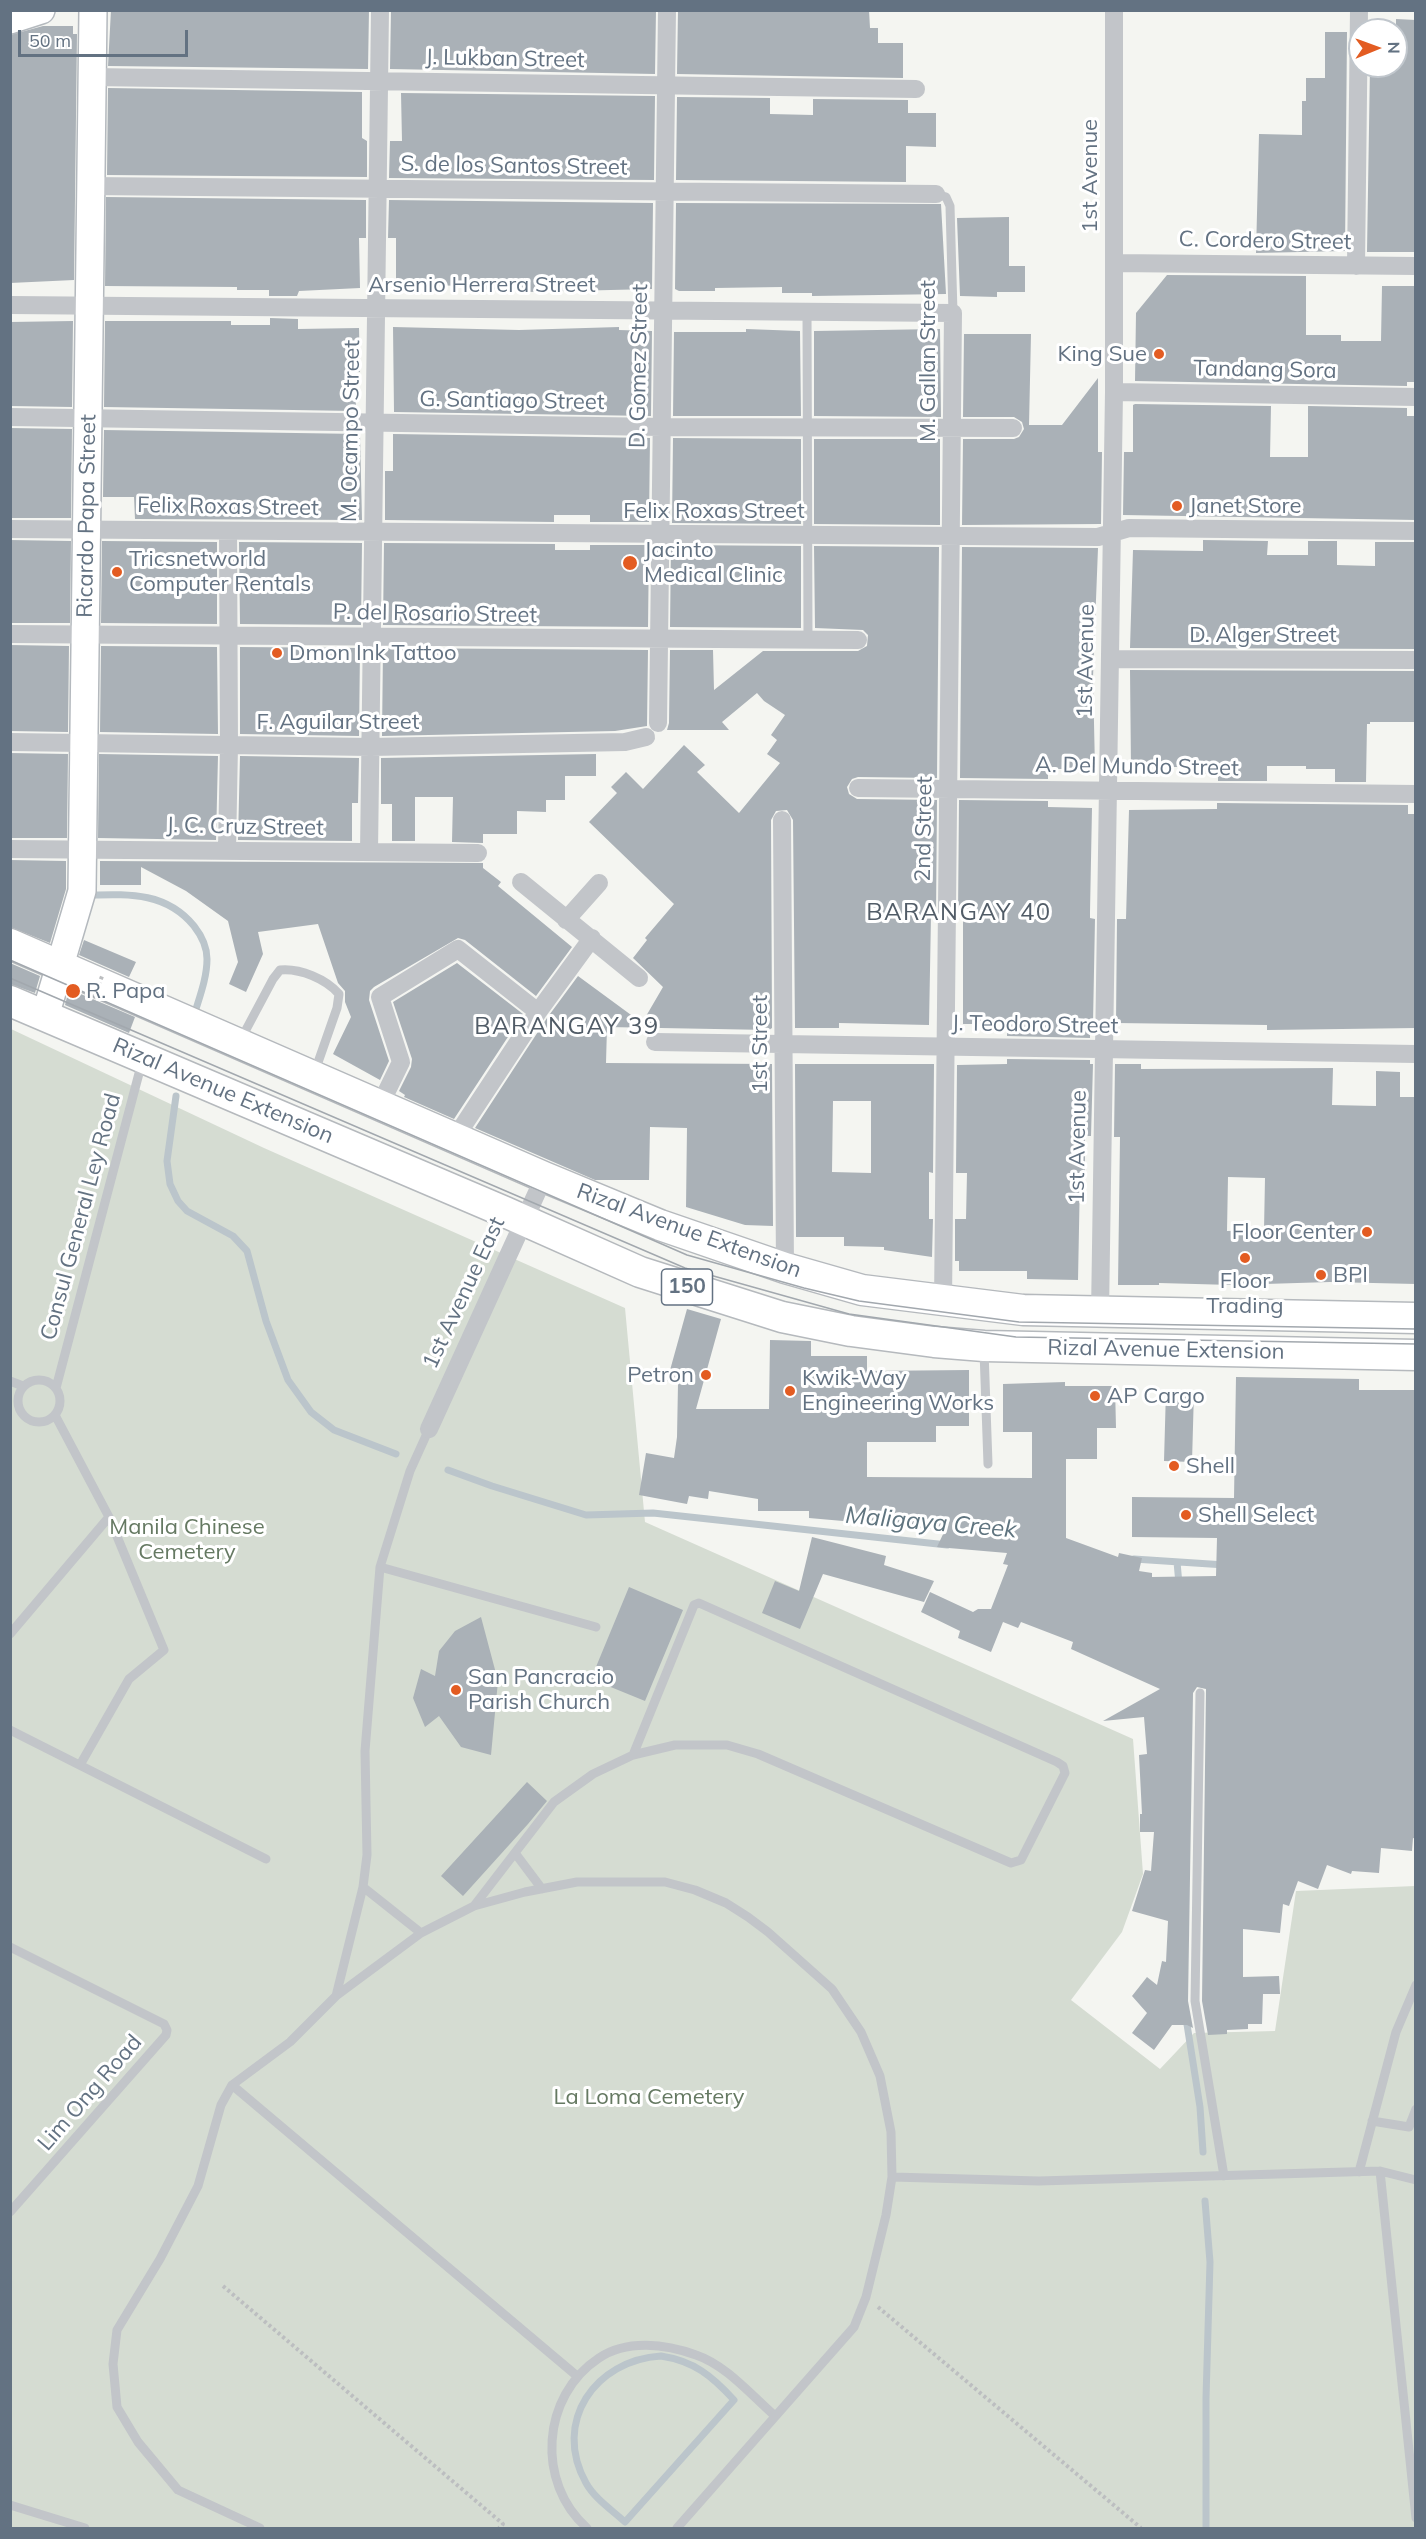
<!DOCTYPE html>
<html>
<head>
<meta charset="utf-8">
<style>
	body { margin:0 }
	#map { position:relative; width:1426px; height:2539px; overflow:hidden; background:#f4f5f1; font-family:Mulish,sans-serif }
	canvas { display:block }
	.frame { position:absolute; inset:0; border:12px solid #637282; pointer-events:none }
	.north { position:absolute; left:1348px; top:18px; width:60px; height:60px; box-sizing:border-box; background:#fff; border:2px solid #c1c7cd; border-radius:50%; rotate:89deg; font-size:16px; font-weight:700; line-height:24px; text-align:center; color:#637282 }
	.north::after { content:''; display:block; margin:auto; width:21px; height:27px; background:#e35c22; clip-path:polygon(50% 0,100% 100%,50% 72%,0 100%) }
	.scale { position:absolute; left:18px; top:30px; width:170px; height:27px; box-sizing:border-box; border:3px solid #637282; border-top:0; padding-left:8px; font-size:18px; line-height:21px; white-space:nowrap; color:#637282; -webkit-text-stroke:4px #fff; paint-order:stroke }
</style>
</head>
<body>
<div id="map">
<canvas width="1426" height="2539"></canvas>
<div class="frame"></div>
<div class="north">N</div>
<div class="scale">50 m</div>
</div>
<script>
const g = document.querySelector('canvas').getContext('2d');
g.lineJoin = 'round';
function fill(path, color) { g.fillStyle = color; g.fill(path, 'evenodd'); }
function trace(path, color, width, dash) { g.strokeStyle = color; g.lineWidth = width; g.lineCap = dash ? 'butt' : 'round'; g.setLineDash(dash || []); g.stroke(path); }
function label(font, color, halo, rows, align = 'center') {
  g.font = font + ' Mulish,sans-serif'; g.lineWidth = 6; g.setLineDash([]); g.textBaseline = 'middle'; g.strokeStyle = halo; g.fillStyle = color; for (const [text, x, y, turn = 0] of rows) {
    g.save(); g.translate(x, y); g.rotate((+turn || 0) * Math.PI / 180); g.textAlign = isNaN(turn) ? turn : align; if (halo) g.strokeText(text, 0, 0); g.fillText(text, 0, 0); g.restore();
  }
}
const green = new Path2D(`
	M11 1029 264 1148 625 1308 645 1522 1133 1739 1143 1874 1122 1932 1071 2000 1160 2069 1194 2033 1275 2031 1296 1891 1415 1886V2528H11Z`);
const stream = new Path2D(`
	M92 895C131 894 167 893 194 926 201 935 207 947 207 959 207 976 201 993 196 1009
	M176 1096 167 1161 170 1184 178 1201 187 1211 233 1236 247 1251 266 1321 288 1380 311 1412 334 1430 396 1454
	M448 1470 492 1486 586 1515 653 1513 947 1545
	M1134 1559 1225 1565
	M1177 1562 1179 1584
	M1186 2018 1200 2107 1203 2152
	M1205 2201 1210 2262 1206 2398V2528
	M661 2356C694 2361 712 2376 734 2400L625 2522C612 2510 595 2499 586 2483 552 2422 595 2360 661 2356Z`);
const building = new Path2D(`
	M111 10H369L368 69 108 66Z
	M391 10H656L655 74 390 69Z
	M678 10H869L870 28H878V43H903V78L677 74Z
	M1396 19 1416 20V252H1367L1370 66H1396Z
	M43 26H73V34H77L74 280 10 283V35Z
	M1325 32H1347L1345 251 1256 253 1259 134 1302 135V101H1306V78H1325Z
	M108 88 362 92V138L367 141V177L107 175Z
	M401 93 655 96 654 180 389 178 390 141H402Z
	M677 97 770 98V114L813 115V99L908 100V113H936V147L906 146V182L676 180Z
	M106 197 366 200V238H359L360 288 299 291 297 296H269V290H237V287L105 286Z
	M389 200 653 203 652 289 528 292V289L463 290V286L396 284V238H388Z
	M676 203 941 204 946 294 812 296V293H782V287L715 288V291H679L675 289Z
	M1009 217V266H1025V292H997V297L960 296 957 218Z
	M1167 275 1306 276V335H1341V341H1381L1382 286H1414L1416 382H1407V386L1135 381 1136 313Z
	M270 318 298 319V329L359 328 360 372H355L356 411 104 407 105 321H231V325H270Z
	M73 321 72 407 10 406V322Z
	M393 327 519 330 619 327V330L652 331 651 416 394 412Z
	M746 329 800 331 801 416H673L674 332H746Z
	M940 329 941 417 814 416V331Z
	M964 334H1031L1029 425H1062L1098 378V452H1102L1101 524 962 525 963 439H1014L1019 437 1024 429 1022 422 1014 417H963Z
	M1135 404 1271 406 1270 457H1308V406L1407 408V416H1416V520L1123 515 1124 452H1133V405Z
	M10 428 72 429 71 518H11Z
	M104 430 360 434 362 520 135 519 134 497H103Z
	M393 434 650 438 649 522H590V515H554V522L385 520V471H393Z
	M673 438 801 439V524L672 523Z
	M814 439H940V525L814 524Z
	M10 540 71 541 70 623H10Z
	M1203 540 1268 541 1267 555H1308V541H1337V565L1375 566V542H1416V649L1130 648 1133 550 1203 551Z
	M102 541 217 542V624L101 623Z
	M239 542 362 543 361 625 240 624Z
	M384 543 555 544V550H590V545H649L648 627 383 625Z
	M671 545 801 546V628L670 627Z
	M814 546 939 547 937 778 858 777 852 779 847 787 849 794 857 799 937 800 936 915H931L929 1025 839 1023V1028H795L793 820 787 810 776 811 771 820 772 1028 769 1030 607 1027 606 1063 772 1064 773 1226 745 1225 686 1207 687 1128 650 1127 649 1180H595L475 1128 547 1018 578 976 642 1023 663 987 633 958 647 940 645 938 674 904 589 822 617 793 611 787 626 772 643 789 684 745 705 765 697 772 739 813 780 763 767 754 777 740 771 735 785 715 764 701 757 693 722 722 729 730H667L669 723 670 650H713L714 690 763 651H858L867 646 868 635 863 630 815 628Z
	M962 547 1098 548 1093 677 1095 769H1048V779L960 778Z
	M10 645 69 646 68 732 10 731Z
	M101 646 217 647 218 734 100 732Z
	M240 647 360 648 359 736 240 734Z
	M383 648 648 650 647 726 615 731 382 736Z
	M1130 670 1416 671V722H1370V724H1367L1366 782H1335V769H1306V766H1267V781H1218V774H1202V767H1131Z
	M10 753 68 754 67 838H10Z
	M99 754 218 756 216 840 98 838Z
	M596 754V776H565V800H546V812L517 811V834H483V843L452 842 453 797H415V841H392V804H381V758Z
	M240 756 359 758 358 803H352V841L238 840Z
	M959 800 1048 801V807L1092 808 1090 912V918L1095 919 1093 1023H1090V1038L1007 1036V1024H963V915H958Z
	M1217 803 1408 805V814H1416V1028L1267 1030V1025L1116 1023 1117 919H1126L1129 810 1217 809Z
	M10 860 66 861V889L50 943 10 927Z
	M100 861 483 863V868L501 882 498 886 572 947 536 996 465 940 458 938 374 987 370 991 369 1000 389 1061 380 1080 333 1054 351 1017 345 1002V991L338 983 318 924 258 932 263 954 246 992 229 984 238 962 228 921 186 891 141 867V885H100Z
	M84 940 136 962 129 977 79 955Z
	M10 963 40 976 35 993 10 984Z
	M457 963 523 1014 454 1119 404 1097 405 1095 399 1091 411 1067 412 1059 393 1002Z
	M69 989 135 1017 129 1033 65 1005Z
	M1007 1059 1090 1060V1064H1093L1091 1136H1085V1176H1080L1078 1280 1027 1279V1271H959V1261H955V1219H966L967 1173H956L957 1065 1007 1064Z
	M795 1064H934L933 1173 929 1172V1219H933L932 1257 884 1250V1247L844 1246V1237H796ZM833 1101H871V1173L832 1172Z
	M1115 1064H1141V1069L1333 1068 1332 1105 1376 1106V1071L1400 1072V1097H1416V1284L1330 1282 1232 1285 1159 1283V1285H1118L1120 1137H1114ZM1228 1177 1265 1178 1264 1230 1227 1231Z
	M687 1309 721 1319 696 1409H769L770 1340 811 1341V1356H867V1371L969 1370V1426H936V1442H867V1477L1032 1478V1432H1003V1384L1065 1382V1386H1115L1116 1428H1097V1459H1066V1538L1118 1557 1119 1553 1142 1558 1139 1571 1152 1573V1577L1216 1576 1217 1538 1132 1537V1497L1234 1498 1236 1377 1359 1379V1390H1416V1839L1413 1838 1412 1851 1381 1848 1379 1873 1352 1871 1351 1874 1327 1865 1318 1889 1298 1881 1289 1906 1283 1904 1280 1933 1243 1929V1977L1279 1976 1280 1994H1263L1262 2024H1248V2029L1227 2030V2034L1208 2035 1202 2001 1206 1689 1197 1687 1193 1693 1188 2001 1193 2028 1187 2025H1172L1154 2050 1132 2033 1147 2013 1132 1996 1147 1977 1157 1985 1162 1961 1166 1962 1168 1921 1132 1911 1145 1870 1151 1871 1154 1832H1140V1814H1142L1139 1755 1147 1754 1144 1717 1103 1721 1160 1689 1071 1649 1073 1642 1021 1622 1018 1628 1003 1622 991 1652 958 1638 960 1631 921 1612 930 1592 973 1612 978 1609H991L1008 1565 1003 1564 1007 1553 937 1547 945 1530 809 1518V1511H758V1499L709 1491 708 1499 689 1496 687 1504 639 1495 646 1453 674 1458 677 1437 678 1384 667 1381Z
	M1166 1390 1194 1391 1192 1462 1164 1461Z
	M812 1537 886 1556 884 1565 934 1581 924 1602 823 1574 800 1629 762 1613 775 1581 799 1591Z
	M629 1587 683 1610 645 1701 591 1679Z
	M481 1617 498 1681 491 1755 461 1747 439 1716 425 1727 413 1698 421 1669 435 1676 439 1651 455 1631Z
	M527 1782 547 1801 528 1824 463 1896 441 1876Z`);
const path = new Path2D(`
	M223 2286 503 2524 499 2528
	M878 2307 1141 2528`);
const lane = new Path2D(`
	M936 194 946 197 950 206 953 313
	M807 312 808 640
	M240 1041 273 979 280 970C300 968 326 979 339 994L337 1008 315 1071
	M984 1351 988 1464
	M18 1401a21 21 0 1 1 42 0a21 21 0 1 1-42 0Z
	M10 1381 23 1386
	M56 1388 142 1062
	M55 1415 109 1517 164 1650 129 1679 80 1765
	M380 1567 596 1627
	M10 1634 109 1517
	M1200 1693 1195 2001 1224 2176
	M10 1730 266 1859
	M515 1853 542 1889
	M363 1887 421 1933
	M474 1906 554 1802 593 1774 633 1755 675 1745H727L758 1754 1011 1863 1021 1860 1065 1773 1063 1766 1057 1762 699 1603 694 1605 633 1755
	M10 1947 164 2024 167 2030 166 2035 10 2212
	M336 1996 363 1887 367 1855 365 1751 380 1567 410 1471 429 1429
	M232 2085 577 2376
	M1372 2121 1409 2127 1416 2109
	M1380 2171 1416 2518
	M1359 2172 1396 2032 1416 1985
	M892 2177 1039 2181 1380 2171 1416 2180
	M10 2505 85 2528
	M260 2528 178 2490 138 2442 117 2407 113 2364 117 2330 160 2259 198 2186 221 2105 232 2085 290 2042 336 1996 421 1933 474 1906 525 1892 577 1882H665L695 1890 726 1903 748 1917 768 1932 832 1989 861 2032 880 2076 891 2132 892 2177 886 2215 866 2297 854 2327 677 2528
	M587 2528C536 2483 541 2396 599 2358 627 2339 666 2344 696 2355 726 2365 751 2395 775 2416`);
const street = new Path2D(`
	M92 77 916 89
	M90 186 936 194
	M1114 263 1416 266
	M1356 266 1359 10
	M10 305 953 313 943 1302
	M1114 392 1416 397
	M10 417 662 427 1013 428
	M10 529 1098 537 1129 528 1416 531
	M10 634 858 640
	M1110 659 1416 660
	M658 723 667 10
	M10 742 371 747 625 742 646 737
	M858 788 1416 794
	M782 820 785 1268
	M10 849 478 853
	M227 850 229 745 228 531
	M369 852 380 10
	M521 882 639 978
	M566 920 599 883
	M538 1012 592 938
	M655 1042 1416 1054
	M380 1105 401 1062 380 997 458 949 538 1012 455 1138
	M1100 1313 1114 392V10
	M429 1429 544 1177`);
const secondary = new Path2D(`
	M10 20 41 10
	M45 1016 82 891 93 10`);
const primary = new Path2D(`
	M10 944 544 1177 660 1225 785 1268 862 1290 1023 1310 1416 1318
	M10 1001 505 1212 640 1272 782 1317 851 1331 934 1342 984 1346 1416 1355`);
const tram = new Path2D(`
	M10 960 687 1255 804 1288 859 1301 1019 1322 1416 1329
	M10 978 685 1268 849 1314 1016 1337 1416 1344`);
const pathBridge = new Path2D(`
	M94 996 103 974`);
const markers = [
	[1159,354,6,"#e35c22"],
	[1177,506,6,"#e35c22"],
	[630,563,8,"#e35c22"],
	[117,572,6,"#e35c22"],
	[277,653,6,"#e35c22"],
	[73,991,8,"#e35c22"],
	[1367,1232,6,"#e35c22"],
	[1245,1258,6,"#e35c22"],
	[1321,1275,6,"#e35c22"],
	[706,1375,6,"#e35c22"],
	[790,1391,6,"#e35c22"],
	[1095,1396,6,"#e35c22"],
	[1174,1466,6,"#e35c22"],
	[1186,1515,6,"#e35c22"],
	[456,1690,6,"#e35c22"]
];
const shields = [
	[687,1287,51]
];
const shieldNames = [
	["150",687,1287]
];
const streetNames = [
	["J. Lukban Street",505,59,1],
	["S. de los Santos Street",514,166,1],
	["1st Avenue",1090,176,-90],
	["C. Cordero Street",1265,241,1],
	["Arsenio Herrera Street",482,285],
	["M. Gallan Street",928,361,-90],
	["D. Gomez Street",639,366,-89],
	["Tandang Sora",1265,370,1],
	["G. Santiago Street",512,401,1],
	["M. Ocampo Street",351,431,-89],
	["Felix Roxas Street",228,507,1],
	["Felix Roxas Street",714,511],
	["Ricardo Papa Street",87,516,-89],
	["P. del Rosario Street",435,614,1],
	["D. Alger Street",1263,635],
	["1st Avenue",1086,661,-89],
	["F. Aguilar Street",338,722],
	["A. Del Mundo Street",1137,767,1],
	["J. C. Cruz Street",245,827,1],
	["2nd Street",924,829,-89],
	["J. Teodoro Street",1035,1025,1],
	["1st Street",760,1044,-90],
	["Rizal Avenue Extension",223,1091,23],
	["1st Avenue",1078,1147,-89],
	["Consul General Ley Road",81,1217,-75],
	["Rizal Avenue Extension",689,1231,20],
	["1st Avenue East",464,1293,-65],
	["Rizal Avenue Extension",1166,1350,1],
	["Lim Ong Road",90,2093,-49]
];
const poiNames = [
	["King Sue",1147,354,"right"],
	["Janet Store",1189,506],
	["Jacinto",644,550],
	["Medical Clinic",644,575],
	["Tricsnetworld",129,559],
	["Computer Rentals",129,584],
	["Dmon Ink Tattoo",289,653],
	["R. Papa",86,991],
	["Floor Center",1355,1232,"right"],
	["BPI",1333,1275],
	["Floor",1245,1281,"center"],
	["Trading",1245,1306,"center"],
	["Petron",694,1375,"right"],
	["Kwik-Way",802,1378],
	["Engineering Works",802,1403],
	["AP Cargo",1107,1396],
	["Shell",1186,1466],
	["Shell Select",1198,1515],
	["San Pancracio",468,1677],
	["Parish Church",468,1702]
];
const parkNames = [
	["Manila Chinese",187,1527],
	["Cemetery",187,1552],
	["La Loma Cemetery",649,2097]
];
const neighbourhoodNames = [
	["BARANGAY 40",959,913],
	["BARANGAY 39",567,1027]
];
const waterNames = [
	["Maligaya Creek",931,1523,5]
];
fill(green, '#d5dcd2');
trace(stream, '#bbc5cb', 7);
fill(building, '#aab1b7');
trace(secondary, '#b4b9be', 30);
trace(primary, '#b5b9bd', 33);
trace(path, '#bcbec0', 4, [3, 3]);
trace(lane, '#c2c5c9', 9);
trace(street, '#c2c5c9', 18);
trace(secondary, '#fff', 27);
trace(primary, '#fff', 30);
trace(tram, '#a2a8ae', 1.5);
trace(pathBridge, '#bcbec0', 4, [3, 3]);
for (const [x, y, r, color] of markers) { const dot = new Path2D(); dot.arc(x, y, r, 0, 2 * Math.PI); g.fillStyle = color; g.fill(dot); trace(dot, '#fff', 2); }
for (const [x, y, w] of shields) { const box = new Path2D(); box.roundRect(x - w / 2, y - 18, w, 36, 4.5); g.fillStyle = '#fff'; g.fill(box); trace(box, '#637282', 1.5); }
label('bold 21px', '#637282', null, shieldNames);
label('22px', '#637282', '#fff', streetNames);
label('22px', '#637282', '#fff', poiNames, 'left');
label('22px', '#657962', '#fff', parkNames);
g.letterSpacing = '1.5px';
label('24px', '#515c67', '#fff', neighbourhoodNames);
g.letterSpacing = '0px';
label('italic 24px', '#5f747f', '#fff', waterNames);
</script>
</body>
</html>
